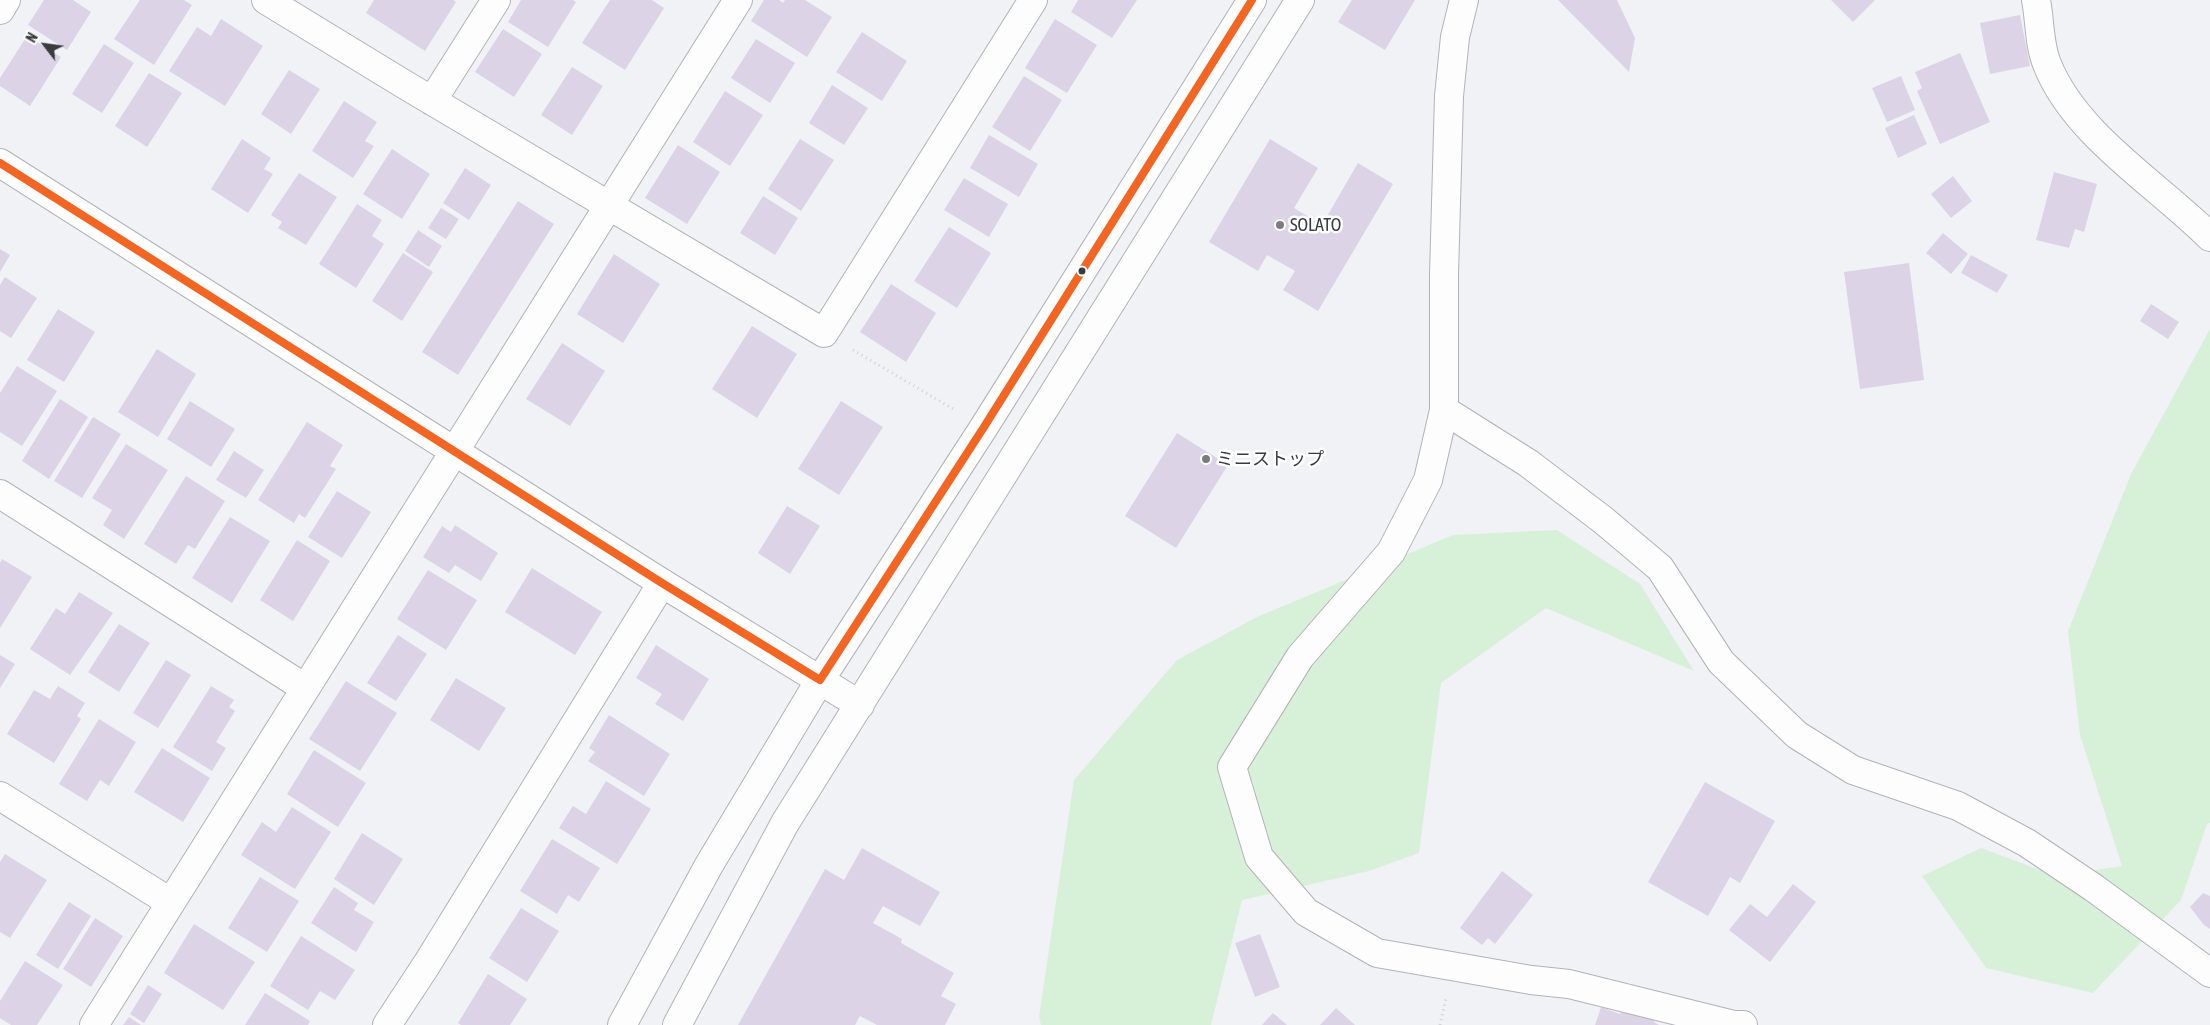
<!DOCTYPE html>
<html>
<head>
<meta charset="utf-8">
<style>
	body { margin:0 }
	#map { position:relative; width:2210px; height:1025px; overflow:hidden; background:#f0f2f6; font-family:"Asap Condensed",sans-serif }
	canvas { display:block }
	.north { position:absolute; left:20px; top:20px; width:50px; height:50px; -webkit-text-stroke:4px #fff; paint-order:stroke; rotate:300deg; font-size:14px; font-weight:700; line-height:20px; text-align:center; color:#393b3d }
	.north::after { content:''; display:block; margin:auto; width:18px; height:22px; background:#393b3d; clip-path:polygon(50% 0,100% 100%,50% 72%,0 100%) }
</style>
</head>
<body>
<div id="map">
<canvas width="2210" height="1025"></canvas>
<div class="north">N</div>
</div>
<script>
const g = document.querySelector('canvas').getContext('2d');
g.lineJoin = 'round';
function fill(path, color) { g.fillStyle = color; g.fill(path, 'evenodd'); }
function trace(path, color, width, dash) { g.strokeStyle = color; g.lineWidth = width; g.lineCap = dash ? 'butt' : 'round'; g.setLineDash(dash || []); g.stroke(path); }
function label(font, color, halo, rows, align = 'center') {
  g.font = font + ' "Asap Condensed","Noto Sans JP",sans-serif'; g.lineWidth = 5; g.setLineDash([]); g.textBaseline = 'middle'; g.strokeStyle = halo; g.fillStyle = color; for (const [text, x, y, turn = 0] of rows) {
    g.save(); g.translate(x, y); g.rotate((+turn || 0) * Math.PI / 180); g.textAlign = isNaN(turn) ? turn : align; if (halo) g.strokeText(text, 0, 0); g.fillText(text, 0, 0); g.restore();
  }
}
const green = new Path2D(`
	M2210 329V823L2207 824 2181 900 2093 993 1986 968 1922 876 1981 848 2056 876 2122 866 2080 735 2068 631 2131 474Z
	M1557 530 1640 584 1694 671 1546 608 1441 683 1419 853 1369 871 1242 900 1211 1025H1041L1039 1017 1074 780 1177 660 1257 617 1453 535Z`);
const building = new Path2D(`
	M44 0H73L91 12 67 50 28 25Z
	M140 0H184L192 5 154 65 114 39Z
	M374 0H453L456 2 425 51 366 13Z
	M521 0H573L576 2 548 47 508 22Z
	M610 0H652L664 8 625 70 582 43Z
	M764 0H779L783 3 785 0H805L832 17 807 57 751 21Z
	M1078 0H1137L1112 38 1071 12Z
	M1352 0H1415L1385 50 1338 22Z
	M1558 0H1617L1635 38 1629 72Z
	M1831 0H1875L1853 22Z
	M2020 15 2030 66 1990 74 1980 23Z
	M221 19 263 46 225 106 169 71 197 27 211 36Z
	M1055 19 1097 45 1067 93 1025 68Z
	M503 29 542 54 514 97 475 72Z
	M862 32 907 61 882 101 836 72Z
	M27 36 61 57 30 106 0 86V78Z
	M756 39 795 63 770 103 731 78Z
	M104 44 134 63 102 113 72 94Z
	M1960 53 1990 122 1940 144 1917 91 1922 88 1915 72Z
	M572 67 603 86 572 135 541 115Z
	M289 70 320 89 291 134 261 114Z
	M149 73 182 93 147 147 115 126Z
	M1024 76 1062 100 1030 151 992 127Z
	M1901 76 1915 110 1887 122 1872 88Z
	M832 85 868 108 844 145 809 123Z
	M725 91 763 115 730 166 693 142Z
	M344 101 377 122 365 141 374 146 353 178 312 151Z
	M1914 115 1927 144 1898 158 1885 128Z
	M989 135 1038 164 1019 197 970 168Z
	M242 139 271 158 264 169 273 174 248 213 211 189Z
	M800 139 834 160 801 211 768 189Z
	M1270 139 1318 168 1294 208 1322 225 1358 163 1393 184 1318 311 1283 290 1295 271 1267 255 1258 271 1209 242Z
	M678 145 720 172 687 224 645 198Z
	M392 149 430 174 402 219 363 194Z
	M465 168 491 185 469 220 443 203Z
	M2054 172 2097 184 2084 232 2075 229 2069 248 2036 240Z
	M299 173 337 197 306 245 278 228 282 222 271 215Z
	M1953 176 1972 201 1951 218 1931 194Z
	M964 178 1008 204 989 237 944 210Z
	M763 196 798 218 775 255 740 233Z
	M518 201 554 224 458 375 422 352Z
	M357 204 382 220 372 236 384 244 356 288 319 264Z
	M441 208 459 219 446 239 428 228Z
	M949 227 991 253 957 308 914 281Z
	M418 230 442 246 429 267 405 251Z
	M1943 233 1968 254 1951 274 1926 253Z
	M0 249 10 255 0 272Z
	M403 253 433 272 402 321 372 301Z
	M614 254 660 284 623 343 577 314Z
	M1971 255 2008 275 1997 293 1961 273Z
	M1909 263 1924 380 1860 389 1844 272Z
	M5 277 37 298 11 338 0 331V285Z
	M891 284 936 313 906 362 860 332Z
	M2151 304 2179 322 2168 339 2140 321Z
	M58 309 95 332 64 382 27 360Z
	M752 326 797 354 757 418 712 389Z
	M562 343 605 371 570 426 526 399Z
	M157 349 196 374 158 437 118 412Z
	M17 366 57 391 22 446 0 432V393Z
	M60 399 88 417 49 479 22 461Z
	M190 401 235 429 211 467 167 439Z
	M841 401 883 427 839 495 798 469Z
	M93 417 121 434 82 498 54 481Z
	M307 422 343 445 330 466 336 469 305 518 299 514 294 523 258 500Z
	M1177 433 1228 465 1176 548 1125 516Z
	M126 444 168 470 124 539 103 525 112 510 92 498Z
	M234 451 264 470 246 498 216 480Z
	M186 476 225 501 195 549 188 545 176 564 144 544Z
	M337 491 371 512 342 558 308 537Z
	M787 506 820 526 790 574 758 553Z
	M230 517 270 541 232 603 192 578Z
	M455 525 498 553 481 581 455 565 449 573 423 557 442 526 451 532Z
	M297 540 330 561 293 621 260 600Z
	M2 559 32 577 0 628V563Z
	M532 568 602 612 575 655 505 612Z
	M428 570 477 600 446 650 397 619Z
	M79 592 113 613 70 675 30 649 56 608 65 614Z
	M119 624 150 643 119 692 88 672Z
	M398 635 427 654 396 701 367 683Z
	M656 645 709 679 683 721 655 704 662 694 636 678Z
	M0 655 15 664 0 688Z
	M166 660 191 675 158 728 133 713Z
	M456 678 506 708 479 751 430 720Z
	M346 681 397 713 360 771 309 739Z
	M58 686 85 703 77 716 81 719 54 763 7 734 34 690 50 699Z
	M211 686 234 700 229 707 235 711 216 742 226 748 212 771 173 747Z
	M609 715 670 754 644 796 588 761 595 752 589 748Z
	M99 719 136 742 109 786 100 780 87 801 59 784Z
	M162 748 210 778 183 822 134 792Z
	M314 750 366 783 338 827 287 794Z
	M606 781 651 809 617 864 559 828 573 806 586 814Z
	M1705 782 1775 821 1740 883 1730 877 1708 916 1648 882Z
	M292 807 331 832 295 889 241 855 262 822 276 832Z
	M362 833 403 859 374 905 334 879Z
	M552 839 600 868 579 902 568 895 557 914 520 891Z
	M862 848 940 892 920 926 883 906 873 923 902 939 901 943 954 973 941 996 956 1004 945 1025H877L860 1016 855 1025H738L825 869 844 880Z
	M5 854 47 880 10 938 0 932V862Z
	M1502 871 1533 895 1495 944 1488 938 1482 945 1460 928Z
	M260 877 299 901 267 952 228 928Z
	M1793 884 1816 902 1770 962 1729 930 1750 904 1767 917Z
	M334 887 358 903 354 910 374 922 356 952 311 923Z
	M2203 893 2210 896V929L2204 925 2190 907Z
	M69 902 91 916 58 969 36 955Z
	M521 908 559 931 527 982 489 958Z
	M95 918 123 936 91 987 63 969Z
	M194 924 255 962 223 1010 164 973Z
	M1260 934 1280 987 1255 997 1235 943Z
	M301 936 355 970 335 1000 320 991 308 1010 270 986Z
	M25 961 63 985 37 1025H11L0 1018V1001Z
	M488 974 527 999 510 1025H461L458 1023Z
	M148 985 162 994 144 1023 130 1014Z
	M265 993 310 1021 308 1025H245Z
	M1601 1007 1620 1014 1622 1008 1655 1019 1654 1022 1659 1025H1595Z
	M1336 1008 1355 1025H1320Z
	M1273 1013 1287 1025H1262Z
	M129 1017 141 1025H123Z`);
const path = new Path2D(`
	M853 350 955 410
	M1440 1025 1446 998`);
const minor = new Path2D(`
	M266 0 407 86 824 333 1033 0
	M1464 0 1455 37 1449 96 1444 275V410L1428 480 1391 552 1300 657 1232 767 1259 857 1306 912 1377 953 1531 980 1569 984 1734 1025H1743
	M2036 0C2040 20 2039 45 2047 64 2075 135 2157 184 2210 237
	M0 10 6 0
	M432 101 496 0
	M1444 410 1528 463 1603 520 1660 568 1721 662 1797 735 1853 770 1958 806 2027 843 2094 888 2210 973
	M0 494 305 688
	M0 796 170 902
	M94 1025 738 0
	M387 1025 427 964 662 583`);
const tertiary = new Path2D(`
	M0 163 662 583 860 705
	M622 1025 709 865 820 680 984 427 1252 0
	M677 1025 785 823 1300 0`);
const bus1 = new Path2D(`
	M0 163 662 583 820 680 984 427 1252 0`);
const markers = [
	[1280,225,5,"#797b7e"],
	[1082,271,4.5,"#393b3d"],
	[1206,459,5,"#797b7e"]
];
const poiNames = [
	["SOLATO",1290,225],
	["ミニストップ",1216,459]
];
fill(green, '#d6f1d8');
fill(building, '#dcd4e6');
trace(minor, '#b2b3b6', 30);
trace(tertiary, '#b2b3b6', 30);
trace(path, '#d1d1d2', 3, [1, 4]);
trace(minor, '#fdfdfe', 28);
trace(tertiary, '#fdfdfe', 28);
trace(bus1, '#f26522', 8);
for (const [x, y, r, color] of markers) { const dot = new Path2D(); dot.arc(x, y, r, 0, 2 * Math.PI); g.fillStyle = color; g.fill(dot); trace(dot, '#fff', 2); }
label('18px', '#393b3d', '#fff', poiNames, 'left');
</script>
</body>
</html>
